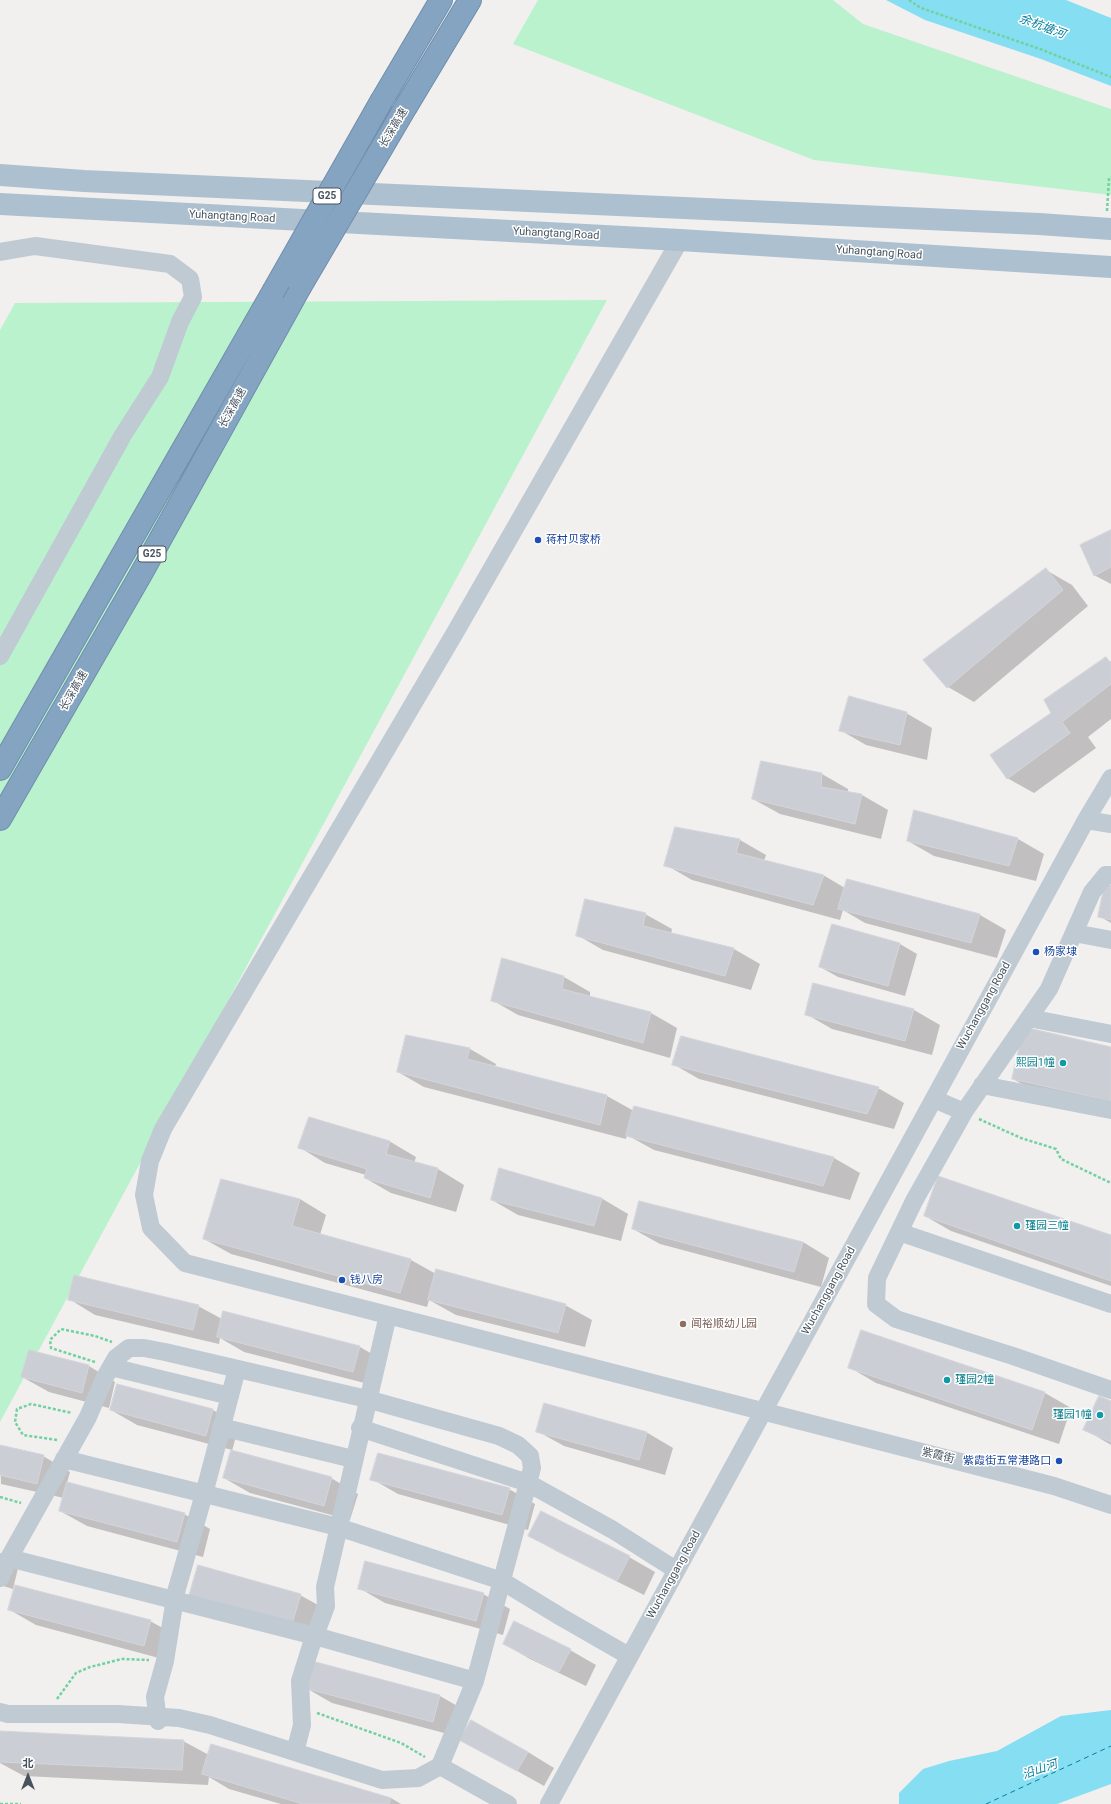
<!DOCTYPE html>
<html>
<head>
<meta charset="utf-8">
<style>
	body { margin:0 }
	#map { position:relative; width:1111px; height:1804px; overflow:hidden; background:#f2efef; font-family:Roboto,"Noto Sans SC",sans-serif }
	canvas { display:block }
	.north { position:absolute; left:8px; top:1756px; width:40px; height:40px; -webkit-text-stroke:3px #fff; paint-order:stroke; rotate:0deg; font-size:11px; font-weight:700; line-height:16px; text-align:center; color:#46535e }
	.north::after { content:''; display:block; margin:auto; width:14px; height:18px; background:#46535e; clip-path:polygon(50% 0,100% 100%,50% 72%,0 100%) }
</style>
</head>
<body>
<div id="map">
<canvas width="1111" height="1804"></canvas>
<div class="north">北</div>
</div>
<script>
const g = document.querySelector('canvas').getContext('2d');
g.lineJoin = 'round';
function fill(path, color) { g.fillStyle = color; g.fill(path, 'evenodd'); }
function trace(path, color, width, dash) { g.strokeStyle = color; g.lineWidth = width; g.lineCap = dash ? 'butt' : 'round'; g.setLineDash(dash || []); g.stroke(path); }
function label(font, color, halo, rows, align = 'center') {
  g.font = font + ' Roboto,"Noto Sans SC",sans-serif'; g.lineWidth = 3; g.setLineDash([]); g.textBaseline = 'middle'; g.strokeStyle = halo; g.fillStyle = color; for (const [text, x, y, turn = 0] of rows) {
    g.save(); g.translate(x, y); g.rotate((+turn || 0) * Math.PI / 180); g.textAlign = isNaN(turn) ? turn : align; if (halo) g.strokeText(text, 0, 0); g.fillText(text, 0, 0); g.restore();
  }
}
const green = new Path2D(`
	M538 0H833L863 24 1111 109V195L814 160 513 44Z
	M607 300 0 1422V330L15 303Z`);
const water = new Path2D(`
	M886 0H1066L1111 18V86L1041 59 925 20Z
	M1111 1710V1784L1057 1804H899V1793L923 1769 949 1761 997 1751 1061 1716Z`);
const shadow = new Path2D(`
	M1111 532V584L1094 575Z
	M1046 570 1072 585 1088 606 974 702 948 687Z
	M1106 658 1111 662V719L1088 737 1096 748 1034 793 1007 778 1052 713Z
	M906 713 932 728 927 760 866 745 840 730Z
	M822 774 848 789V793L862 795 888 810 881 839 780 814 753 799Z
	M914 811 1018 839 1044 854 1036 881 934 856 908 841Z
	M676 828 740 840 766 855 764 861 823 875 845 888 848 880 980 915 1006 930 997 958 865 923 843 910 840 920 692 880 666 865Z
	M1111 886V923L1099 916Z
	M645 914 672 929 671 934 734 949 760 964 751 990 603 950 577 935Z
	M832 925 900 944 917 954 905 996 838 977 820 967Z
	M502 959 564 977 590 992V997L651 1013 677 1028 670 1058 518 1015 492 1000Z
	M914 1010 940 1025 932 1055 832 1029 806 1014Z
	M1111 1048V1110L1040 1094 1013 1079Z
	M470 1049 496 1064 495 1067 607 1096 634 1111 834 1158 860 1173 850 1200 654 1150 627 1135 626 1139 424 1087 398 1072Z
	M673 1064 878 1088 904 1103 894 1129 699 1079Z
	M389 1141 416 1157 414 1163 438 1169 464 1185 456 1212 391 1193 365 1178 366 1175 325 1163 299 1147Z
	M222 1180 300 1199 326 1215 320 1235 411 1260 436 1274 565 1305 592 1320 585 1347 456 1315 429 1300 427 1307 231 1254 204 1239Z
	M601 1198 628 1214 621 1241 518 1215 492 1200Z
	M925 1216 1111 1236V1286L951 1231Z
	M633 1229 803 1242 829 1258 821 1287 660 1244Z
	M69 1299 198 1306 222 1319 360 1347 386 1362 380 1387 244 1352 220 1338 219 1344 95 1315Z
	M29 1351 89 1366 115 1382 109 1408 49 1392 22 1377Z
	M849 1367 1045 1393 1071 1408 1059 1444 876 1383Z
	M1111 1402V1445L1084 1429Z
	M111 1410H213L239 1425 232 1451 331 1478 358 1494 350 1520 250 1493 224 1478 232 1450 137 1425Z
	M537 1431 646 1432 673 1448 665 1475 564 1446Z
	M0 1447 43 1456 70 1472 67 1483 184 1514 210 1529 203 1557 87 1526 60 1511 64 1498 1 1484Z
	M372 1479 509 1489 535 1504 528 1530 398 1494Z
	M530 1536 629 1557 655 1572 644 1595 556 1551Z
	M0 1553 19 1564 13 1589 0 1585Z
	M359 1588 483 1594 510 1609 503 1635 385 1603Z
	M300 1595 327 1610 318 1639 217 1610Z
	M10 1610 150 1621 177 1636 170 1661 36 1625Z
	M504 1644 570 1650 596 1665 586 1686 530 1659Z
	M313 1662 440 1696 466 1711 459 1737 332 1703 306 1688Z
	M0 1732 183 1741 209 1755 211 1745 391 1798 401 1804H281L229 1789 209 1777 208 1785 24 1776 0 1763Z
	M528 1752 554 1768 544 1786 487 1754Z`);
const ferry = new Path2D(`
	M986 1804 1111 1746`);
const building = new Path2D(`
	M1111 530V567L1094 576 1080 545Z
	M1046 568 1063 590 947 688 923 660Z
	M1106 657 1111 664V684L1062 722 1070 733 1007 779 990 755 1051 713 1044 700Z
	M849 696 907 712 900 745 839 731Z
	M761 761 822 773 821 787 862 794 855 824 752 799Z
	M914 810 1018 838 1009 866 907 841Z
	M675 827 740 839 736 853 824 875 813 905 664 866Z
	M847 879 980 914 971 943 838 909Z
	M1105 883 1111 885V920L1098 917Z
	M585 899 646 913 643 926 734 948 725 976 576 936Z
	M832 924 900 943 888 986 819 967Z
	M502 958 564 976 562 989 651 1012 643 1043 491 1001Z
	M813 983 914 1009 905 1041 805 1015Z
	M1024 1027 1111 1047V1101L1012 1079Z
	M406 1035 470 1048 467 1059 607 1095 600 1125 397 1072Z
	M681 1036 879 1087 867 1114 672 1065Z
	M634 1106 834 1157 823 1186 626 1136Z
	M309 1117 390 1141 386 1154 438 1168 430 1198 364 1178 367 1169 298 1148Z
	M499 1168 602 1198 594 1226 491 1200Z
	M938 1176 1111 1235V1281L924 1216Z
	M221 1179 300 1199 292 1226 411 1259 400 1293 203 1239Z
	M639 1201 803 1242 794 1272 632 1229Z
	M436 1269 566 1304 558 1333 428 1300Z
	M74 1275 199 1305 193 1330 68 1300Z
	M223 1311 360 1346 353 1372 217 1337Z
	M861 1330 1045 1392 1032 1430 848 1368Z
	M29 1350 89 1365 82 1393 21 1377Z
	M117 1384 213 1409 206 1436 110 1410Z
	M1099 1396 1111 1401V1442L1083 1430Z
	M544 1403 647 1432 639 1460 536 1432Z
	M0 1445 44 1455 37 1484 0 1475Z
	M231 1450 332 1477 324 1506 223 1478Z
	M378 1453 510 1488 502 1515 370 1480Z
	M67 1482 185 1513 177 1542 59 1511Z
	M541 1511 630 1556 617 1581 528 1536Z
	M365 1561 484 1593 476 1621 358 1589Z
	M198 1565 301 1594 292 1624 189 1596Z
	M15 1585 151 1620 144 1646 8 1610Z
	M514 1621 571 1649 559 1672 503 1644Z
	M312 1661 440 1695 433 1722 304 1688Z
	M471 1720 528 1752 517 1771 459 1740Z
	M0 1731 184 1740 182 1770 0 1762Z
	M211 1744 391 1798 389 1804H303L202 1774Z`);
const path = new Path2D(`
	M909 0 921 8 1040 49 1111 77
	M1107 211 1109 178 1111 177
	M979 1119 1021 1138 1056 1149 1061 1159 1111 1183
	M95 1362 51 1348 50 1340 61 1329 95 1336 112 1342
	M57 1440 23 1435 15 1422 17 1409 31 1404 72 1413
	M0 1497 21 1503
	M57 1699 76 1673 90 1667 122 1659 149 1660
	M317 1713 401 1743 425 1757
	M0 1804H21`);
const minor = new Path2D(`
	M680 240 456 631 163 1129 150 1161 144 1195 151 1228 185 1263 1054 1486 1111 1505
	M0 252 35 246 170 264 190 279 193 297 180 322 160 377 123 435 0 656
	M1086 820 1111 824
	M1111 875H1106L1092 892 1049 989 964 1112 914 1201 877 1278 876 1304 896 1319 1013 1356 1111 1390
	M1074 933 1111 940
	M1029 1018 1111 1034
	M982 1085 1111 1110
	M934 1099 964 1112
	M899 1232 1111 1304
	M111 1367 230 1396
	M221 1427 353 1459
	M360 1428 528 1483 613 1530 676 1570
	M64 1459 338 1527 502 1581 561 1617 629 1656
	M9 1558 315 1636 475 1681
	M0 1578 9 1558 88 1417 105 1377 116 1358 129 1348H144L165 1352 367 1399 499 1436 518 1445 530 1456 532 1468 475 1681 440 1766 418 1778 382 1780 210 1725 179 1718 118 1714H8L0 1712
	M158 1721 155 1697 165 1661 176 1592 204 1494 237 1369
	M295 1752 302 1725 300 1681 311 1646 326 1606 325 1587 388 1315
	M440 1766 508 1804
	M549 1804 1086 820 1111 778`);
const major = new Path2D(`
	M0 175 84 181 1039 224 1111 229
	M0 204 680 240 1111 267`);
const highway = new Path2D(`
	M382 100 441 0
	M407 105 470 0
	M0 769 273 292
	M0 819 141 574 300 287`);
const highwayBridge = new Path2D(`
	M300 287 407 105
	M273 292 382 100`);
const markers = [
	[538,540,4,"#1a4fb4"],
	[1036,952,4,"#1a4fb4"],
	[1063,1063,4,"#0f9aa8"],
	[1017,1226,4,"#0f9aa8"],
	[342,1280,4,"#1a4fb4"],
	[683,1324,4,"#8d6e63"],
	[947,1380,4,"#0f9aa8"],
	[1100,1415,4,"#0f9aa8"],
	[1059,1461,4,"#1a4fb4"]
];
const shields = [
	[327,196,28],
	[152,554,28]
];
const shieldNames = [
	["G25",327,196],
	["G25",152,554]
];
const streetNames = [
	["长深高速",394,128,-59],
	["Yuhangtang Road",232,217,3],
	["Yuhangtang Road",556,234,3],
	["Yuhangtang Road",879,253,4],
	["长深高速",233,408,-61],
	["长深高速",74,691,-60],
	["Wuchanggang Road",984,1006,-61],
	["Wuchanggang Road",829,1291,-61],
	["紫霞街",938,1456,14],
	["Wuchanggang Road",674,1575,-61]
];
const transitNames = [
	["蒋村贝家桥",546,540],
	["杨家埭",1044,952],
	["钱八房",350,1280],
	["紫霞街五常港路口",1051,1461,"right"]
];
const cultureNames = [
	["熙园1幢",1055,1063],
	["瑾园三幢",1025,1226,"left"],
	["瑾园2幢",955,1380,"left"],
	["瑾园1幢",1092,1415]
];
const educationNames = [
	["闻裕顺幼儿园",691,1324]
];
const waterNames = [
	["余杭塘河",1042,27,21],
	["沿山河",1040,1770,-19]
];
fill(green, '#bbf2ce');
fill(water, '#85def1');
fill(shadow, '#0003');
trace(ferry, '#06809b', 1, [5, 4]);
fill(building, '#cbced4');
trace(building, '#d3d5db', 1);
trace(highway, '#6f8fad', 24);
trace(path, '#71d29f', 2.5, [3, 2]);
trace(minor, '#bfcad2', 18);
trace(major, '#adc0d0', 22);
trace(highway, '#84a4c1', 22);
trace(highwayBridge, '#6f8fad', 24, []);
trace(highwayBridge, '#84a4c1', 22);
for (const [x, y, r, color] of markers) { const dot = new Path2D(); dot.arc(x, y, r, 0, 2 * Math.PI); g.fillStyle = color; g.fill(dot); trace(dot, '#fff', 1.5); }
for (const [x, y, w] of shields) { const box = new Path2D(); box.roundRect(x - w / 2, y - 8, w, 16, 3); g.fillStyle = '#fff'; g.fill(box); trace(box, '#46535e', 1); }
label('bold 10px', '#46535e', null, shieldNames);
label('11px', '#46535e', '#fff', streetNames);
label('11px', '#164399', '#fff', transitNames, 'left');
label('11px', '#0d838f', '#fff', cultureNames, 'right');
label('11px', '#785e54', '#fff', educationNames, 'left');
label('italic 12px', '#06809b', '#fff', waterNames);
</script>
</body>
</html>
